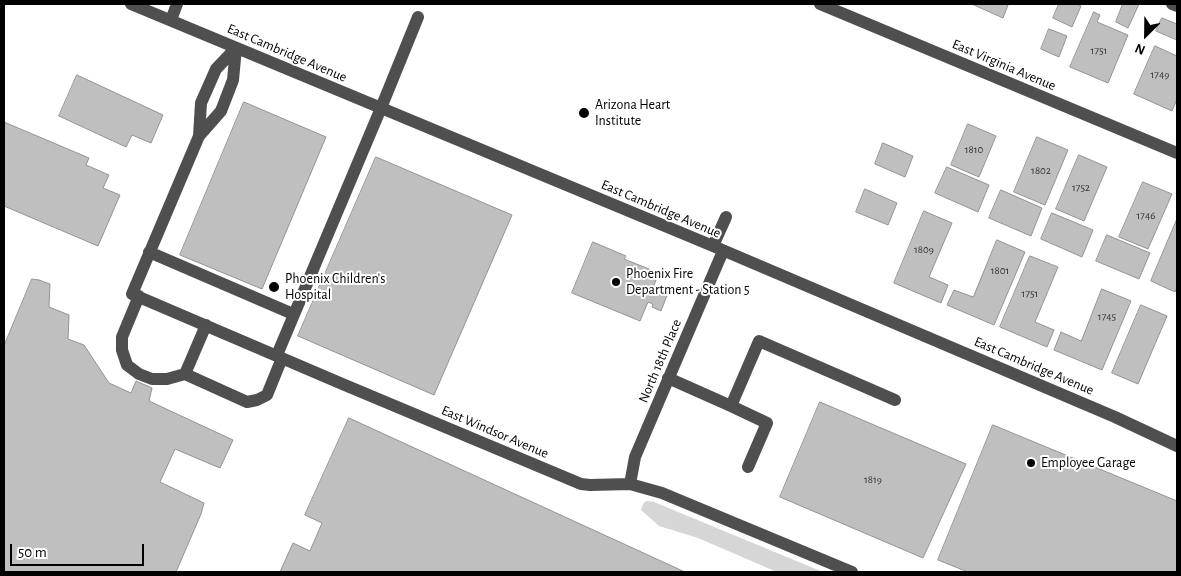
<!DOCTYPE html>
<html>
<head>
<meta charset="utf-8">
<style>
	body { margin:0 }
	#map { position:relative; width:1181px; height:576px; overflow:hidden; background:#fff; font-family:"Alegreya Sans",sans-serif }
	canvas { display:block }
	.frame { position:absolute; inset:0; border:5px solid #000; pointer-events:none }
	.north { position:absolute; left:1121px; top:10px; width:50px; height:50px; -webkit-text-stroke:4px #fff; paint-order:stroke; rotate:203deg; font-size:14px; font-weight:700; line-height:20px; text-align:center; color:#000 }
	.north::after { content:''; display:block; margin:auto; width:18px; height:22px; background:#000; clip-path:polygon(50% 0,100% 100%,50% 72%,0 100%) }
	.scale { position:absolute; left:10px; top:544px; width:134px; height:22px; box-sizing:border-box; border:2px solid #000; border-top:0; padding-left:6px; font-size:15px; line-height:18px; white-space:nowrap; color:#000; -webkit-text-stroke:4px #fff; paint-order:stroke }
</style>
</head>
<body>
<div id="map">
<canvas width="1181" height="576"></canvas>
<div class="frame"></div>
<div class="north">N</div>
<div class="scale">50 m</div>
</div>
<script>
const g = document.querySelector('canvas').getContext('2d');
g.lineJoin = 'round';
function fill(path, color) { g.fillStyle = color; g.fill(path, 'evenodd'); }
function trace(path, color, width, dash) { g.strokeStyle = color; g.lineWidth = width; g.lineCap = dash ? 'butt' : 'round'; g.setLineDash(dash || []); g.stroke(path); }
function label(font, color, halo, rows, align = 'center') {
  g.font = font + ' "Alegreya Sans",sans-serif'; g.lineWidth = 4; g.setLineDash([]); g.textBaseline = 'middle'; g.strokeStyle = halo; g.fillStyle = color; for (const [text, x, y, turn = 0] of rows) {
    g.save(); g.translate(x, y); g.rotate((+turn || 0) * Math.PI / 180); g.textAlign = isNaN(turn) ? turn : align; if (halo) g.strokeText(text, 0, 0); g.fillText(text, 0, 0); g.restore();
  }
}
const green = new Path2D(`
	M646 501 654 502 823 572H777L698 538 659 526 641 510 643 504Z`);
const building = new Path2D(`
	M975 4H1006L1008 5 1003 18 974 5Z
	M1059 4H1076L1081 6 1072 27 1053 18Z
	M1123 4H1139L1128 28 1116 22Z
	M1094 12 1100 15 1097 22 1128 35 1108 83 1070 67Z
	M1162 18 1177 24V40L1156 31Z
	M1049 29 1067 36 1059 57 1041 49Z
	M1155 46 1177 56V99L1172 111 1134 94Z
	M77 75 163 115 151 143 132 135 126 147 59 116Z
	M244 102 326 137 262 289 180 255Z
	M4 122 89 158 86 165 109 175 103 188 120 195 98 246 4 206Z
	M968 124 996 136 979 177 951 165Z
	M1037 137 1068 150 1045 205 1014 192Z
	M883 143 913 156 905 177 875 164Z
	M1079 155 1107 167 1084 221 1056 209Z
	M376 157 512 215 434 395 298 336Z
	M947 167 989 185 978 212 935 193Z
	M1143 182 1172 194 1148 249 1119 237Z
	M865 189 897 203 888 225 856 212Z
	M1001 190 1042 208 1031 236 989 218Z
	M924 211 952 223 929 277 948 285 941 303 894 283Z
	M1052 213 1093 230 1082 257 1041 239Z
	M1177 219V287L1175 292 1151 281Z
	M1107 235 1150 253 1139 279 1096 261Z
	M997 240 1025 252 994 325 947 305 954 290 973 297Z
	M593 242 626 256 624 259 659 273 652 290 658 292 659 290 668 293 661 311 652 307 653 304 648 302 640 321 572 293Z
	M1030 256 1058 267 1035 322 1054 330 1047 347 1000 327Z
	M32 279 39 280 50 284 49 307 69 315 68 339 84 345 109 383 131 393 136 381 152 388 149 401 233 440 220 468 175 449 160 482 204 503 201 514 176 572H4V346Z
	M1102 289 1131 301 1102 370 1054 350 1061 332 1081 341Z
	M1141 305 1167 316 1138 384 1112 373Z
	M820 402 966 464 923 558 780 497Z
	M349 418 685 572H280L293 543 310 551 322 523 305 515Z
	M993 425 1177 501V572H968L938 560Z`);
const minor = new Path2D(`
	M131 4 713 246 1115 417 1177 446
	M820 4 1177 153
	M1172 4 1177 6
	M171 20 177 4
	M236 48 233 80 221 111 199 136 132 294 340 383 581 484 590 485 630 484 662 493 852 572
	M199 136 201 103 216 69 236 48
	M713 246 726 217
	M149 252 293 314
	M139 296 122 337V350L127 365 139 374 152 379H167L185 374 247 402 257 400 267 395 282 358
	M277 355 381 108 418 17
	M185 374 206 325
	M668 378 731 406 759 341 895 400
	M731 406 767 423 748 467
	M630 484 635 457 723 251`);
const markers = [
	[584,113,6,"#000"],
	[616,282,5,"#000"],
	[274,287,6,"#000"],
	[1031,463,5,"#000"]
];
const numberNames = [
	["1751",1099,51],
	["1749",1160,75],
	["1810",974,150],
	["1802",1041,171],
	["1752",1081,188],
	["1746",1146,216],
	["1809",924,250],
	["1801",1000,271],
	["1751",1030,294],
	["1745",1107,317],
	["1819",873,480]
];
const streetNames = [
	["East Cambridge Avenue",287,53,23],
	["East Virginia Avenue",1004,65,23],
	["East Cambridge Avenue",661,209,23],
	["North 18th Place",660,361,-67],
	["East Cambridge Avenue",1034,366,23],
	["East Windsor Avenue",495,432,23]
];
const poiNames = [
	["Arizona Heart",595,105],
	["Institute",595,121],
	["Phoenix Fire",626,274],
	["Department - Station 5",626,290],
	["Phoenix Children's",285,279],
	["Hospital",285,295],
	["Employee Garage",1041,463]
];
fill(green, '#d6d6d6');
fill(building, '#bfbfbf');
trace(building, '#939393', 1);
trace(minor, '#4f4f4f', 12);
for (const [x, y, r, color] of markers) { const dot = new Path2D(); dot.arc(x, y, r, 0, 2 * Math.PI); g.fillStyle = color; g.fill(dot); trace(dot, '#fff', 2); }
label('11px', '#303030', null, numberNames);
label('14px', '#000', '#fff', streetNames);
label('14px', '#000', '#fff', poiNames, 'left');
</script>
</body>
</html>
